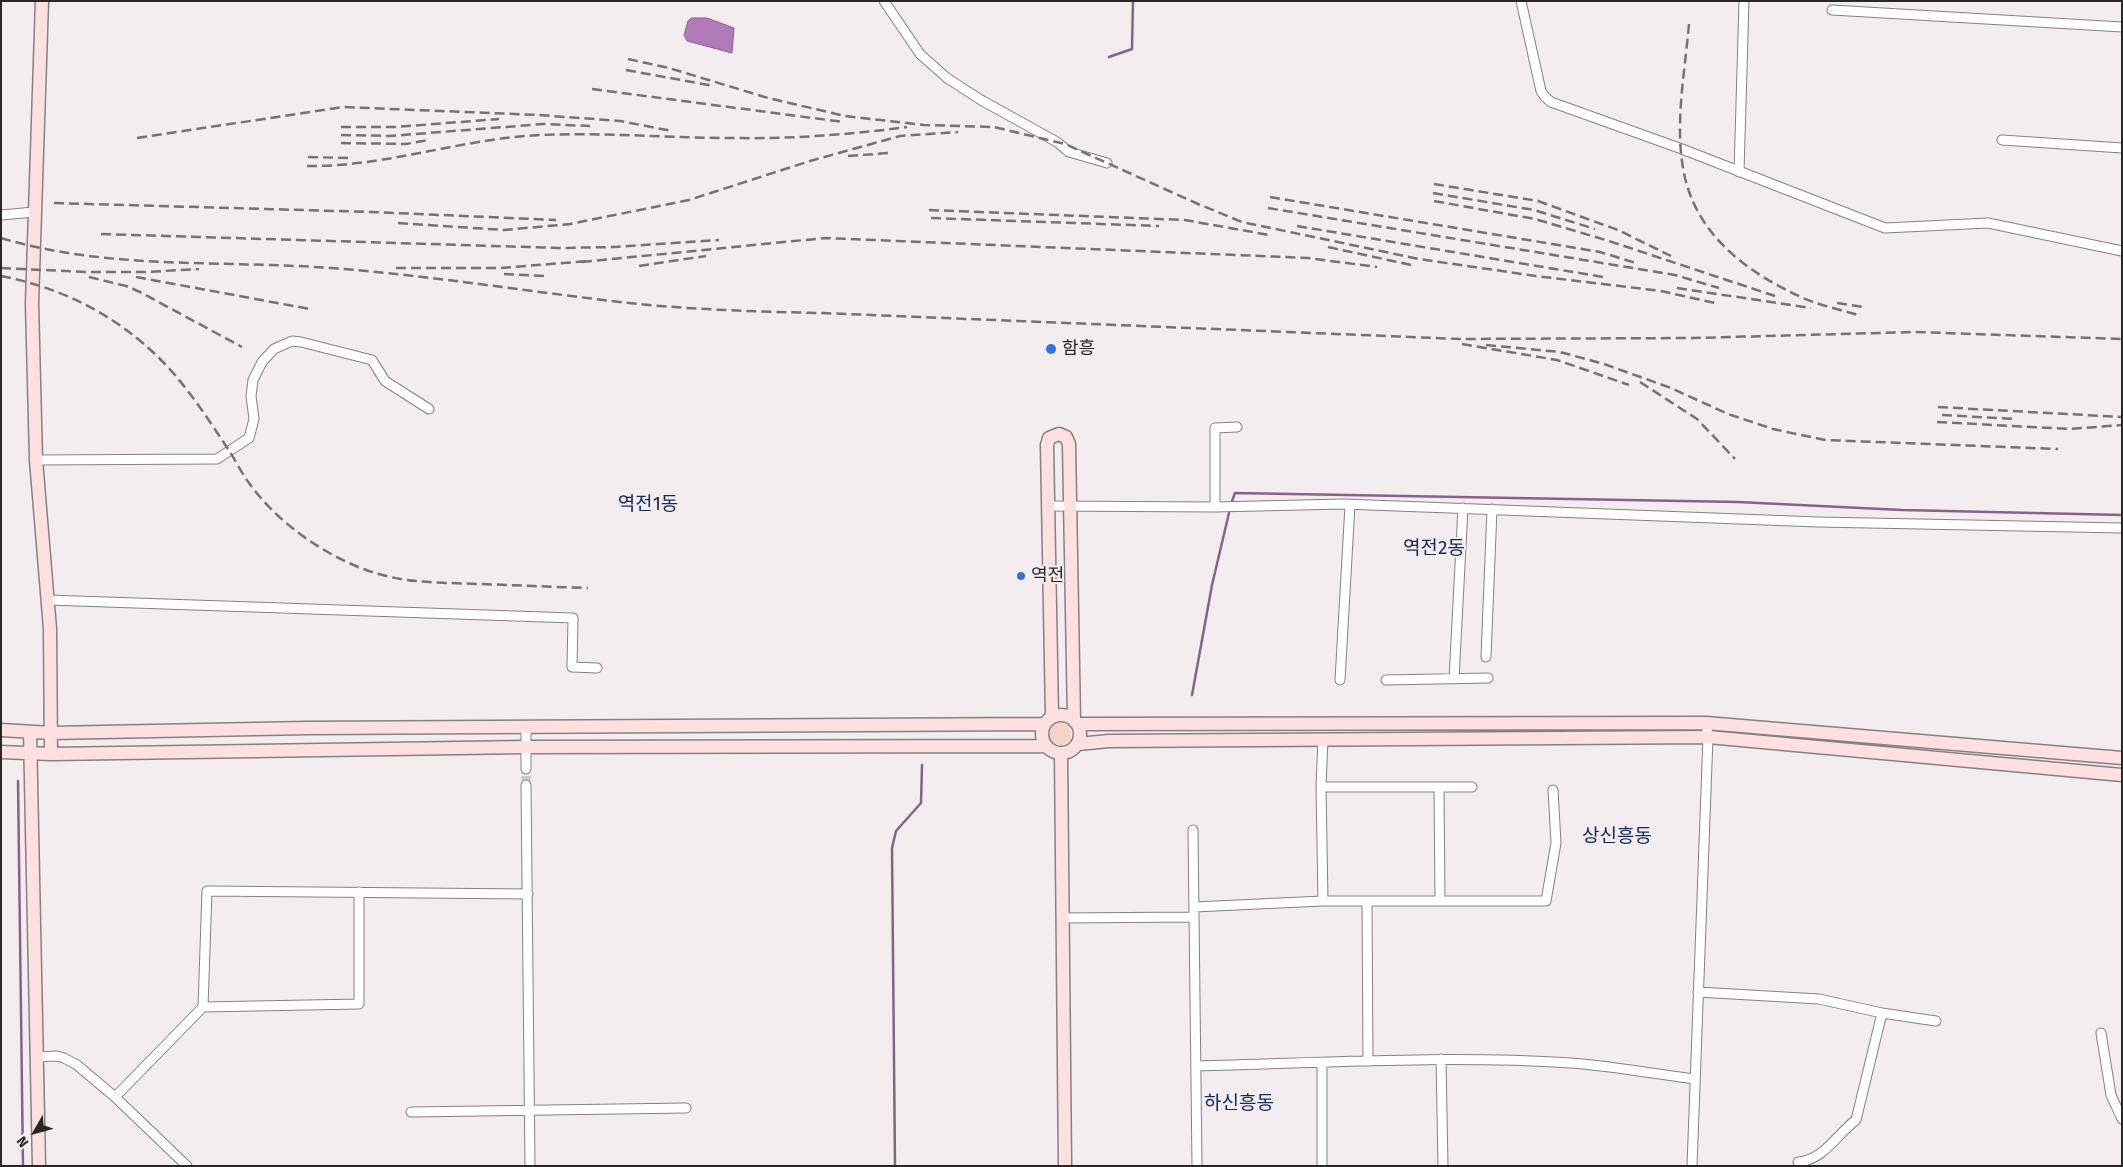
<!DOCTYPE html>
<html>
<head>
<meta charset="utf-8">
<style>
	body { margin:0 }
	#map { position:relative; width:2123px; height:1167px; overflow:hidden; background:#f4edef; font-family:"Fira Sans",sans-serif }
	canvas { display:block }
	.frame { position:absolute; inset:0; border:2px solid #292627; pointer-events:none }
	.north { position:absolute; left:10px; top:1107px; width:50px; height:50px; -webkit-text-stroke:4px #f4edef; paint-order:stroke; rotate:232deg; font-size:14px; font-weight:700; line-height:20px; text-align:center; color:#292627 }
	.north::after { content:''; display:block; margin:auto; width:18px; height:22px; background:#292627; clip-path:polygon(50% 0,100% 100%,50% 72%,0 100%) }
</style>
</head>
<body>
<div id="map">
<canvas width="2123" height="1167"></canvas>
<div class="frame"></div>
<div class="north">N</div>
</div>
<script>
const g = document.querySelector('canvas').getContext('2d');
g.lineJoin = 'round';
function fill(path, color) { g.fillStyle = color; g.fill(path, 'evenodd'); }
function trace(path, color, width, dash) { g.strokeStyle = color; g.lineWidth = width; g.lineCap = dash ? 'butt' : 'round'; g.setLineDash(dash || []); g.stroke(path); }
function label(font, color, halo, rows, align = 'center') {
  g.font = font + ' "Fira Sans","Noto Sans KR",sans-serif'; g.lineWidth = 4; g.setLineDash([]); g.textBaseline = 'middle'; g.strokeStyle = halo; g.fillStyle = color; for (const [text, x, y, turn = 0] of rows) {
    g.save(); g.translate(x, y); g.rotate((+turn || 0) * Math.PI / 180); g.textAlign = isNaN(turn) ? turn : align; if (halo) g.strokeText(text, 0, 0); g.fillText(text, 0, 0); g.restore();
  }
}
const green = new Path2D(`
	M1049 734a11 11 0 1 1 22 0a11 11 0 1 1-22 0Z`);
const water = new Path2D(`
	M692 18H707L734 28 732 53 687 41 684 35 688 21Z`);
const stream = new Path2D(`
	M1109 57 1132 49 1133 1
	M1232 501 1235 493 1738 502 1902 510 2122 515
	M1192 695 1212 585 1229 513
	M18 781 23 1166
	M895 1166 892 848 896 831 921 803 922 765`);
const streetTunnel = new Path2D(`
	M526 785V769`);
const street = new Path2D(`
	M884 1 920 54 947 78 981 100 1057 142 1069 152 1107 163
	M1521 1 1541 91 1545 97 1551 102 1682 149 1885 228 1988 223 2122 251
	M1832 10 2122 27
	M2002 140 2122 148
	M1739 172 1744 1
	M1 215 34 212
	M36 460 217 459 249 438 254 419 251 396 253 380 262 362 274 349 292 341 301 342 372 360 385 381 429 409
	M1048 506 1215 507 1344 504 1818 522 2122 528
	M1215 507V428L1237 427
	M48 600 573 618 572 667 597 668
	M1486 657 1492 509
	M1454 679 1463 508
	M1340 680 1350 505
	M1386 680 1488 678
	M526 727V769
	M526 785 530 1166
	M1321 787H1472
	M1439 787 1440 901
	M1193 830 1197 1166
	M1323 901 1321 787 1323 739
	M1367 901 1368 1061
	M1194 907 1323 901H1546L1556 843 1553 790
	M1062 918 1194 917
	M1698 992 1819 999 1882 1013 1936 1021
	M203 1007 359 1004V892
	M2101 1033 2111 1095 2122 1119
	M36 1057 57 1056 64 1058 77 1065 115 1097 187 1166
	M1441 1059 1443 1166
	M1322 1063V1166
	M1196 1066C1321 1063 1446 1055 1571 1063 1612 1066 1654 1074 1695 1079
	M115 1097 203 1007 207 891 528 894
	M411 1112 686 1108
	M1798 1162C1824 1160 1836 1135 1856 1120L1882 1013
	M1692 1166 1708 737 1706 723`);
const secondary = new Path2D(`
	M42 1 32 303 36 460 50 629 51 754
	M1042 734a19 19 0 1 1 38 0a19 19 0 1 1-38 0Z
	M1052 717 1047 445 1049 438 1059 434 1066 437 1069 444 1074 721
	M1077 724 1706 723 2122 758
	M1 730 51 733 307 728 1044 724
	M30 732 39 1166
	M1078 744 1109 741 1708 737 2122 775
	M1 752 51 754 526 747 1045 746
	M1061 753 1065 1166`);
const rail = new Path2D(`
	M1689 24C1685 71 1675 121 1683 168 1694 234 1746 272 1803 298 1822 306 1842 310 1861 316
	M628 59 669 68 768 98 845 116 924 125 994 127 1065 144 1198 204 1242 222 1419 259 1536 276 1661 291 1715 303
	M626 70 714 86
	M592 89 843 122
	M341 127H395L499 119
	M341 135 390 136 543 124 590 126
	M137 138 343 107 539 115 620 121 672 131
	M341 143 406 144 428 140
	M848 156 888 153
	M308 157 348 158
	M307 166C381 167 452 142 525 136 593 131 662 138 729 138 789 139 848 135 907 127
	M1434 184 1538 201 1618 230 1671 256
	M1433 193 1534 210 1595 229
	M1270 197 1600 252 1636 263
	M1434 201 1535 219 1609 241 1775 296
	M54 203 372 212 556 220
	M1268 208 1675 275 1719 288
	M929 210 1185 220 1269 235
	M931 218 1159 226
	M398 223 504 230 570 224 689 200 810 161 900 136 958 132
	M1297 226 1603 277
	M101 234 560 248 615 247 719 240
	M1 238C108 270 221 260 331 268 437 276 542 294 648 305 706 310 764 312 822 313L1460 339 1693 338 1915 332 2122 339
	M1328 247 1416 266
	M582 262 825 238 1308 258 1377 267
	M639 266 706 256
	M1 268 86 272H146L199 269
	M396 268H501L588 261
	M504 274 545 276
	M1 276C75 290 141 329 187 390 202 409 216 431 230 452 237 463 243 476 252 487 276 519 312 546 349 563 395 584 429 582 478 584 515 585 551 587 588 588
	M89 277 126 286 140 292 242 347
	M136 277 310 309
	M1677 288 1811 308
	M1837 303 1863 307
	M1462 344 1557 360 1629 385
	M1486 345 1560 352 1604 364 1671 388 1728 414 1773 429 1825 440 2058 449
	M1640 382 1697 419 1735 459
	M1938 407 2122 417
	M1942 415 2015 419
	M1937 422 2070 429 2122 425`);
const markers = [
	[1051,349,6,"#386fde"],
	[1021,576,5,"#386fde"]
];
const poiNames = [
	["함흥",1062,349],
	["역전",1031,576]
];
const neighbourhoodNames = [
	["역전1동",648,505],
	["역전2동",1434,549],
	["상신흥동",1617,837],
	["하신흥동",1239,1104]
];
fill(green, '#f4d3c7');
fill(water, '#b17aba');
trace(water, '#88618e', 1);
trace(stream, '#88618e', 2.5);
trace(streetTunnel, '#cbc5c7', 9, [9, 4.5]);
trace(street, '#878082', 11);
trace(secondary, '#878082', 15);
trace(street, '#fff', 9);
trace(secondary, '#ffe0e0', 12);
trace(rail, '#767172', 2.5, [10, 5]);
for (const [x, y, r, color] of markers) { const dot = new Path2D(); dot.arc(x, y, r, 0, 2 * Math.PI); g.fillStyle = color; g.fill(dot); trace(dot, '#f4edef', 2); }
label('18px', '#292627', '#f4edef', poiNames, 'left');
label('19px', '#112b60', '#f4edef', neighbourhoodNames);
</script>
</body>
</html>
